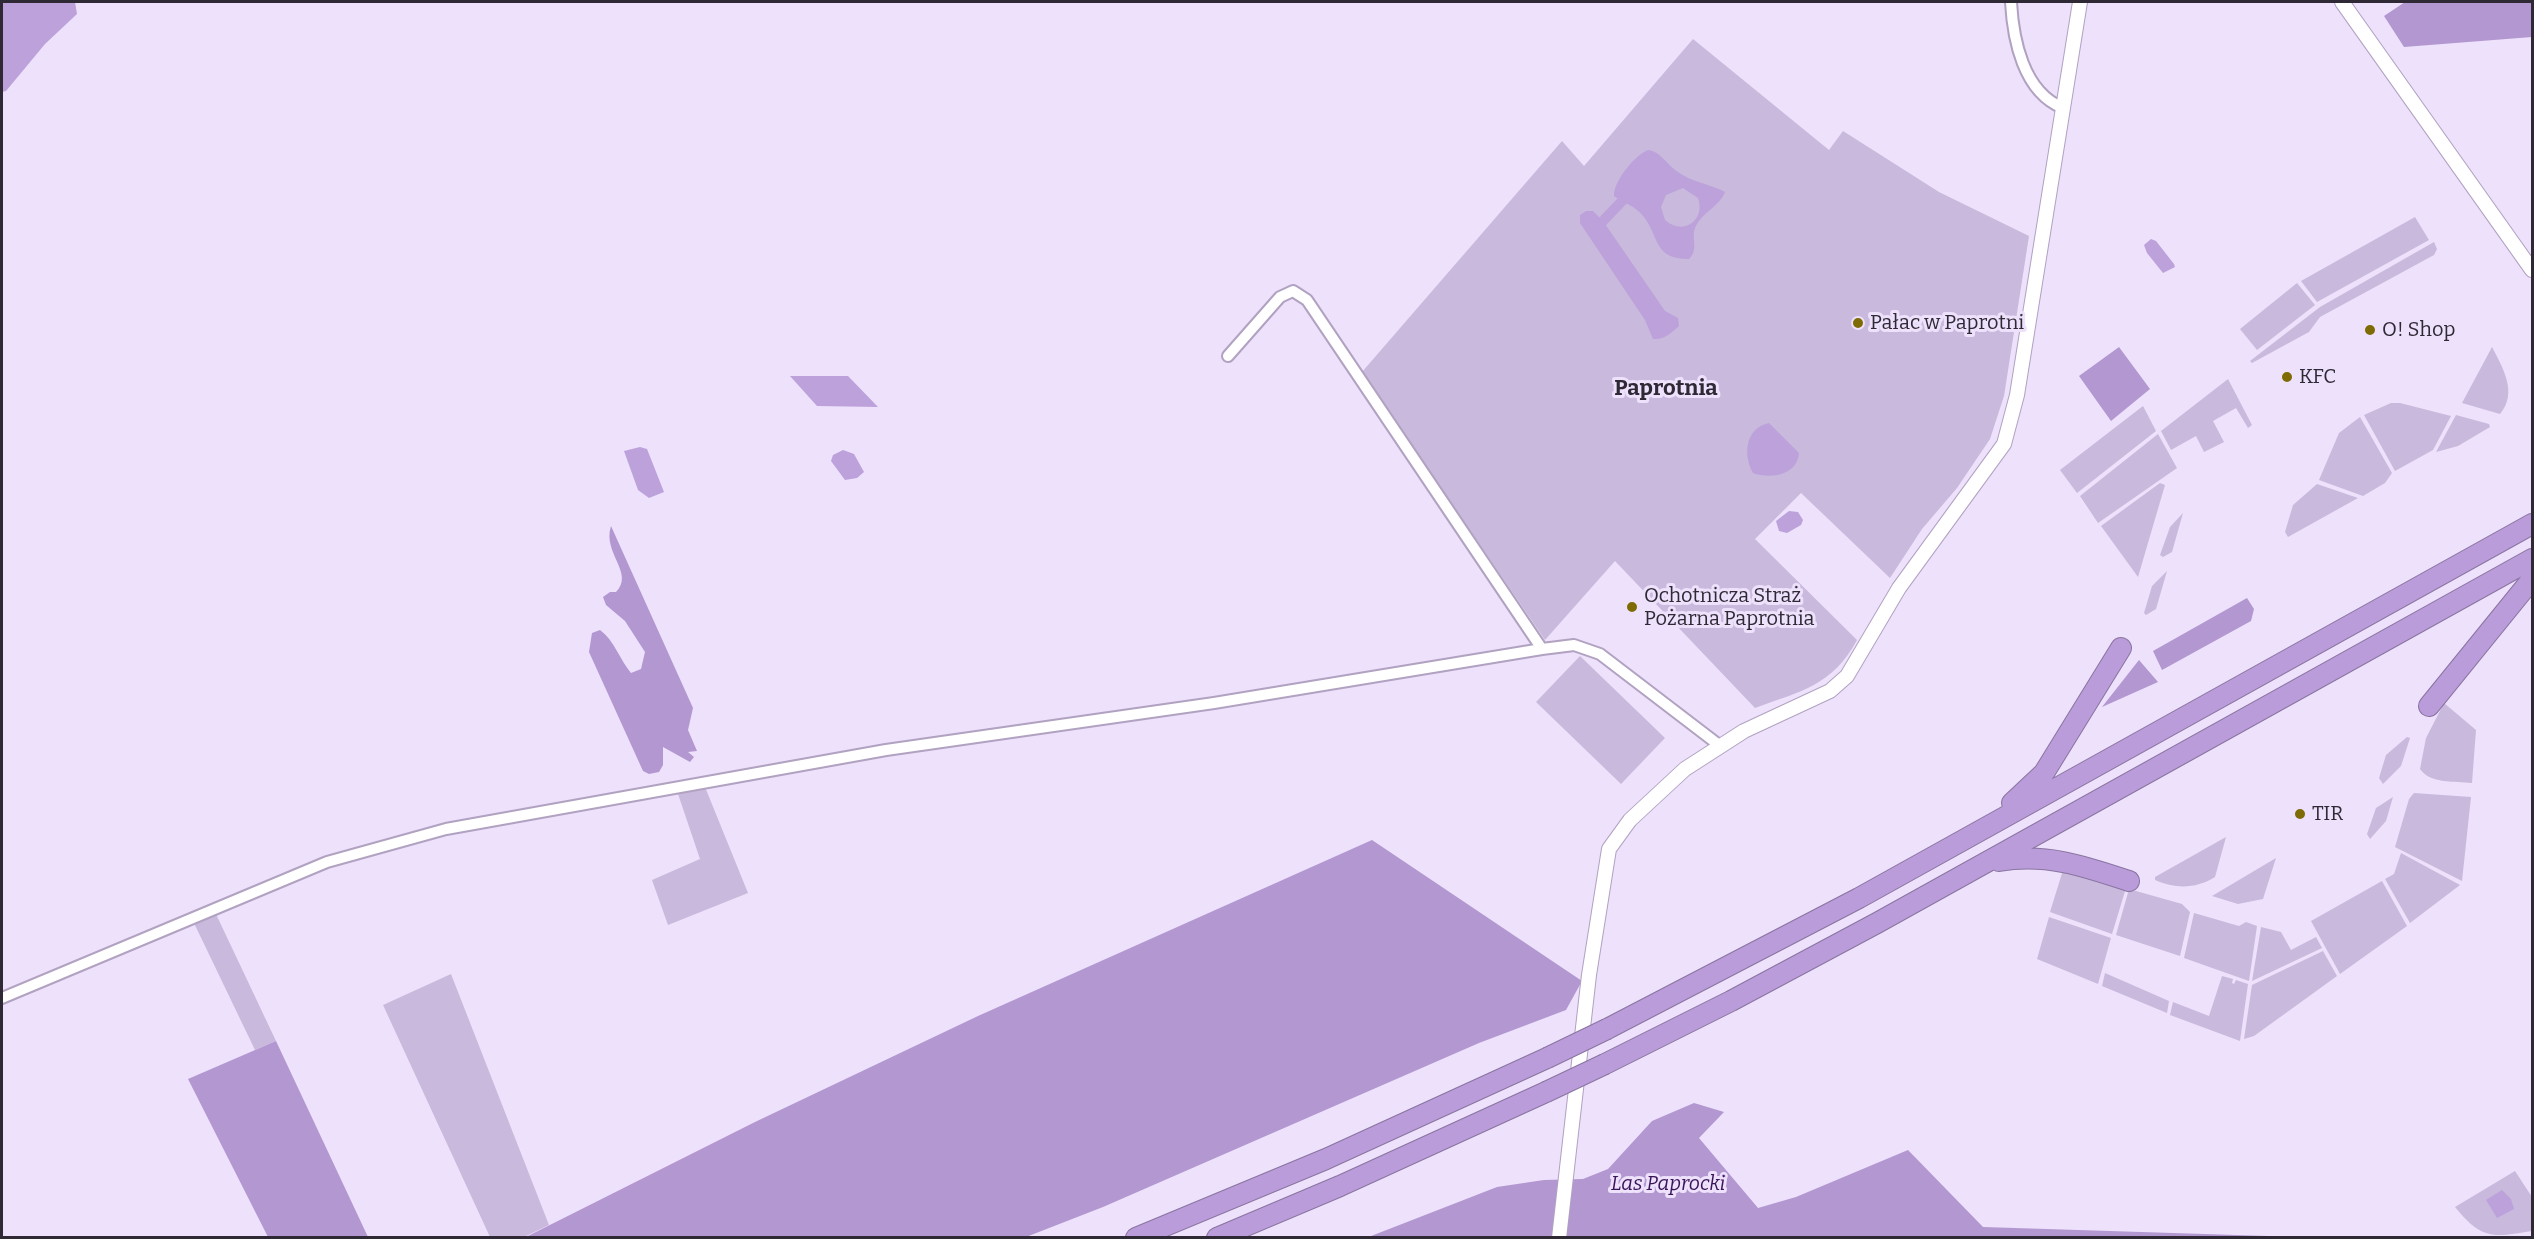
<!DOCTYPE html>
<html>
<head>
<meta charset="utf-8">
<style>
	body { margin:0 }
	#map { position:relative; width:2534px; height:1239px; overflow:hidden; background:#ede1fb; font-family:Bitter,serif }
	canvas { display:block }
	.frame { position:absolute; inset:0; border:3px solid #2f2935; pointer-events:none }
</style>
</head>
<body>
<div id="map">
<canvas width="2534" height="1239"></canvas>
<div class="frame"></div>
</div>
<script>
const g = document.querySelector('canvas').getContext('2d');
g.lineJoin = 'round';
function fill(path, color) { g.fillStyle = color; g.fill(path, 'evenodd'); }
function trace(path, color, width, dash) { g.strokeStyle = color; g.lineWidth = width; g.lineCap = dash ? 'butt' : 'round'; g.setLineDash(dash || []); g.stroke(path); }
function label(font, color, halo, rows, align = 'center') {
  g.font = font + ' Bitter,serif'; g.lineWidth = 6; g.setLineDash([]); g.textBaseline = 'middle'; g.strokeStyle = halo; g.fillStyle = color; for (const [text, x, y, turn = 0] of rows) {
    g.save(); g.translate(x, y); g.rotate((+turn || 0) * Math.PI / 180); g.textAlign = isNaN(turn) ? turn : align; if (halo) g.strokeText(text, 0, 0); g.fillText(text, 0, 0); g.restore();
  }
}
const green = new Path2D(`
	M1693 39 1829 150 1843 131 1939 192 2029 236 2004 396 1990 439 1957 488 1922 529 1890 578 1801 493 1755 539 1857 640C1832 686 1801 691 1755 708L1615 561 1545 640 1362 372 1562 141 1584 166Z
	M2415 217 2429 240 2317 302 2301 281Z
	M2434 242 2437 249 2434 255 2320 317 2309 332 2252 363 2250 361 2320 307Z
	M2297 283 2315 305 2257 350 2240 329Z
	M2492 347C2503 368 2518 393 2500 414L2462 403Z
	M2228 379 2252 425 2248 428 2236 408 2213 421 2224 442 2204 452 2196 436 2171 450 2161 431Z
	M2391 403H2400L2451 416 2433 450 2395 471 2364 415Z
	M2143 406 2156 431 2077 493 2060 470Z
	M2456 415 2489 424 2490 427 2458 446 2436 452Z
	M2360 417 2392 473 2385 483 2363 496 2319 480 2339 433Z
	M2158 434 2177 468 2098 523 2080 496Z
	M2160 483 2165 485 2138 577 2101 526Z
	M2317 484 2358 498 2288 537 2285 532 2293 505Z
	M2183 513 2172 552 2163 557 2160 555 2170 527Z
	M2167 571 2156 609 2146 615 2144 613 2152 586Z
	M1580 656 1665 738 1621 784 1536 702Z
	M2444 703 2476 730 2472 783C2455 781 2430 784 2420 769L2426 738Z
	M2407 737 2410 738 2401 766 2383 784 2379 778 2386 755Z
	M705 787 748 893 668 925 652 880 700 859 677 791Z
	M2414 793 2471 797 2462 881 2395 847 2409 799Z
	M2393 797 2386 821 2370 839 2367 834 2376 808Z
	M2226 837 2215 877C2196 889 2175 889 2155 880V877Z
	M2401 853 2460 885 2410 923 2385 879 2394 874Z
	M2276 858 2263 899 2238 904 2212 896Z
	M2063 870 2126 888 2112 934 2050 912Z
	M2382 881 2407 926 2340 974 2311 921Z
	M2129 889 2182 904 2190 912 2180 956 2116 935Z
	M215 912 276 1041 255 1050 193 921Z
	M2194 913 2239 926 2246 922 2257 926 2249 981 2184 958Z
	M2049 917 2111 938 2098 984 2037 959Z
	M2261 927 2281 932 2291 950 2316 937 2322 948 2252 981Z
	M2323 951 2337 976 2254 1036 2244 1039 2252 985Z
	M2105 973 2169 1001 2167 1013 2102 986Z
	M451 974 549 1225 524 1237H490L383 1005Z
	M2222 976 2233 979 2232 983 2234 984 2236 980 2248 984 2240 1041 2170 1015 2173 1002 2209 1016Z
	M2515 1171 2532 1197V1231C2492 1238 2481 1239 2455 1207Z`);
const forest = new Path2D(`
	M2405 2H2532V37L2404 47 2384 16Z
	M2119 347 2150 389 2111 421 2079 376Z
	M611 526 693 708 688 730 697 751 688 752 694 757 690 762 663 747V765L659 772 649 774 643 771 589 652 592 633 600 630C614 640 620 660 631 673L641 669 645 652 625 621 606 605 603 597 610 592H616C635 573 602 553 611 526Z
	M2247 598 2254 609 2251 621 2162 670 2153 651Z
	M2139 660 2158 682 2102 707Z
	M1372 840 1582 981 1566 1010 1479 1043 1103 1207 1026 1237 524 1238 755 1122 978 1016Z
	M276 1041 368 1237H268L188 1079Z
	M1694 1103 1724 1112 1699 1138 1758 1208 1796 1197 1908 1150 1983 1227 2299 1237 1366 1238 1497 1187 1544 1180 1583 1179 1608 1169 1652 1121Z`);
const water = new Path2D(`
	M2 2H75L77 14 45 44 6 91 2 92Z
	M1649 150C1660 152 1666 163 1675 170 1690 182 1711 184 1725 192 1719 207 1702 212 1695 228 1691 238 1699 250 1689 259 1654 259 1660 239 1644 217 1635 205 1623 203 1614 196 1613 182 1636 153 1649 150ZM1683 188 1698 198C1706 221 1682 236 1665 220L1661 207 1666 195Z
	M1586 211H1593L1603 221 1665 311 1678 318 1679 326C1671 333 1664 340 1653 339L1645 320 1580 223V215Z
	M2151 239 2156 241 2174 264 2175 267 2163 273 2147 253 2144 245Z
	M790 376H848L878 407 817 406Z
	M1769 423 1799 453C1797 476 1770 479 1753 473 1743 455 1745 428 1769 423Z
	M640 447 647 449 664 492 649 498 638 490 624 451Z
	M843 450 854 454 864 472 857 478 845 480 831 461 833 455Z
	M1789 511 1798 512 1803 520 1801 525 1787 533 1779 531 1776 521Z
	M2502 1190 2511 1199 2514 1209 2497 1218 2486 1200Z`);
const canal = new Path2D(`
	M1603 221 1624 199`);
const minor = new Path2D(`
	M2011 2C2013 39 2023 92 2063 108
	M1228 356 1280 297 1293 291 1307 300 1542 649
	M2 998 327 862 446 829 886 750 1214 703 1542 649 1574 645 1600 654 1719 745`);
const tertiary = new Path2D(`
	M2342 2 2532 270
	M1559 1238 1589 975 1609 849 1630 820 1685 769 1744 731 1830 691 1847 676 1899 588 2004 444 2017 395 2080 2`);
const motorway = new Path2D(`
	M2429 706 2532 579
	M2012 803 2044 773 2121 648
	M1999 861C2046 853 2084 866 2129 881
	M1607 1029 1859 898 2532 524
	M1605 1064 1731 1001 1877 923 2532 559
	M1136 1238 1326 1159 1547 1058
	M1217 1238 1340 1186 1546 1092`);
const motorwayBridge = new Path2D(`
	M1547 1058 1607 1029
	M1546 1092 1605 1064`);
const markers = [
	[1858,323,6,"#7f6b04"],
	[2370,330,6,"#7f6b04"],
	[2287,377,6,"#7f6b04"],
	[1632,607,6,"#7f6b04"],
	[2300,814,6,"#7f6b04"]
];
const poiNames = [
	["Pałac w Paprotni",1870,323],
	["O! Shop",2382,330],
	["KFC",2299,377],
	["Ochotnicza Straż",1644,596],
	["Pożarna Paprotnia",1644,619],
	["TIR",2312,814]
];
const parkNames = [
	["Las Paprocki",1668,1184]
];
const quarterNames = [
	["Paprotnia",1666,389]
];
fill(green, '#c9b9dc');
fill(forest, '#b297d0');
fill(water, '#bca1db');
trace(canal, '#bca1db', 10);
trace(minor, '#b1a2c1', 14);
trace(tertiary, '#b1a2c1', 16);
trace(motorway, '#8974a0', 22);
trace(minor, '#fff', 10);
trace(tertiary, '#fff', 14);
trace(motorway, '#b99cd9', 20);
trace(motorwayBridge, '#8974a0', 22, []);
trace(motorwayBridge, '#b99cd9', 20);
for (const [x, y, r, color] of markers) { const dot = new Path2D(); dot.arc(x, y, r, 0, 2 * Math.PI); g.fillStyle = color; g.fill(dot); trace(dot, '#ede1fb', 2); }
label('20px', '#2f2935', '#ede1fb', poiNames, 'left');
label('italic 20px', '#3b1559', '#ede1fb', parkNames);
label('bold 22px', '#2f2935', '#ede1fb', quarterNames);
</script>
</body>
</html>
